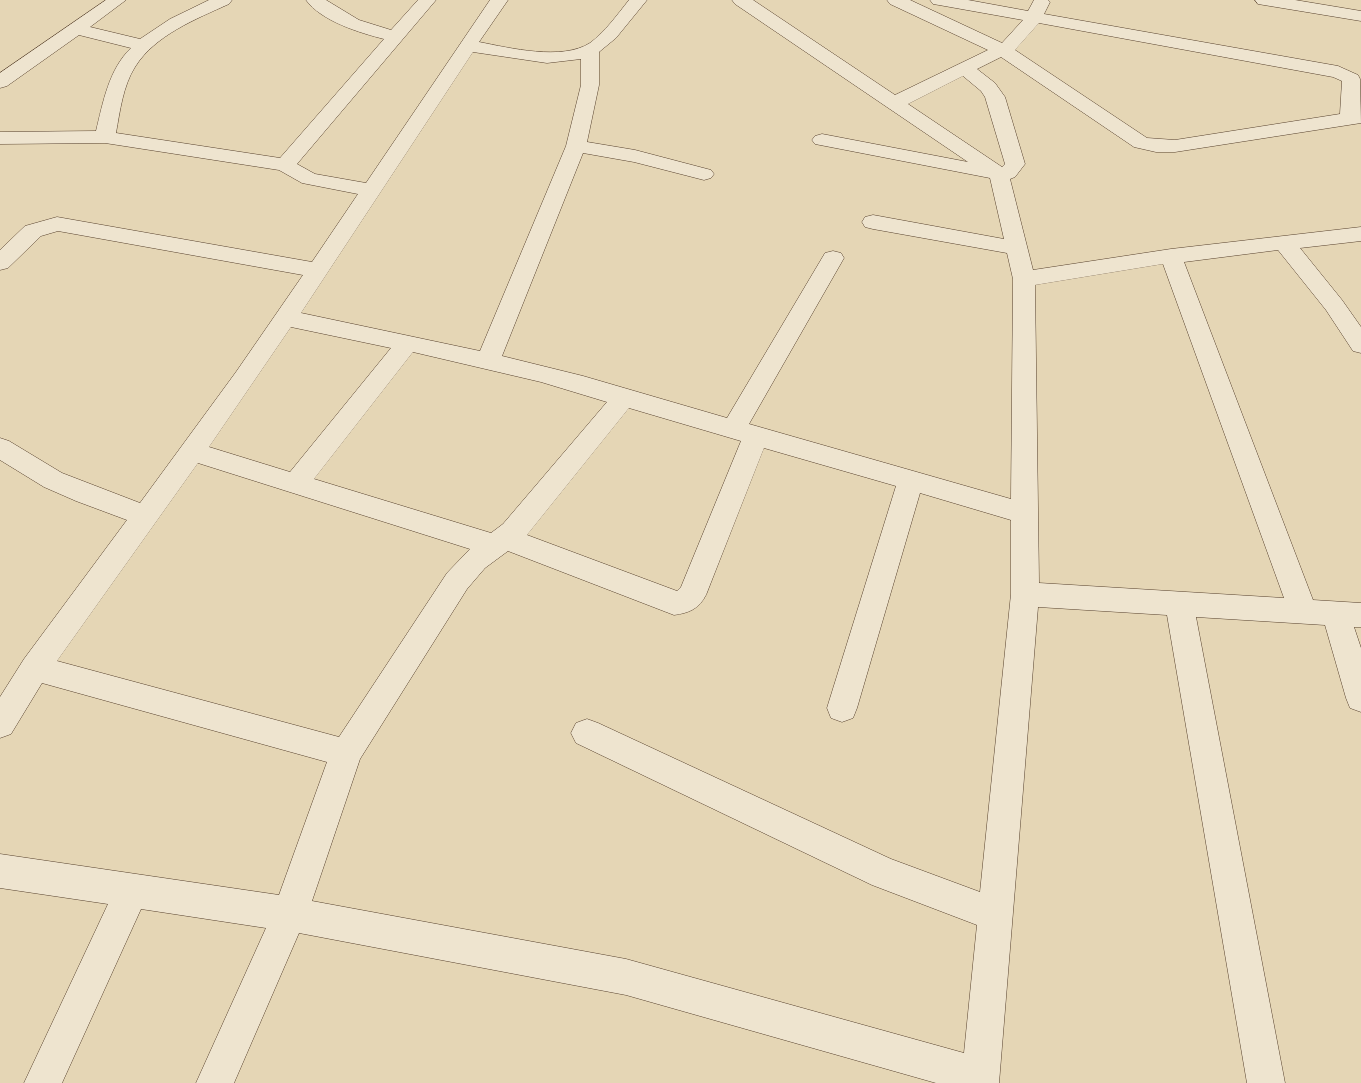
<!DOCTYPE html>
<html>
<head>
<meta charset="utf-8">
<style>
	body { margin:0 }
	canvas { display:block; background:#e5d6b5 }
</style>
</head>
<body>
<canvas width="1361" height="1083"></canvas>
<script>
const g = document.querySelector('canvas').getContext('2d');
g.lineJoin = 'round';
function trace(path, color, width, dash) { g.strokeStyle = color; g.lineWidth = width; g.lineCap = dash ? 'butt' : 'round'; g.setLineDash(dash || []); g.stroke(path); }
function fill(path, color) { g.fillStyle = color; g.fill(path, 'evenodd'); }
const minor = new Path2D(`
	M106 0H126L90 27 140 39 170 19 209 0H232L229 4C196 19 155 35 135 67 123 86 120 111 116 133L280 158 384 39C360 33 321 21 306 0H326L359 20 391 30 418 0H436L297 164 315 174 366 183 490 0H508L479 42C510 48 562 61 590 43 605 32 617 15 629 0H647L616 38 599 52V85L587 142 635 150 711 170 714 174 711 178 704 180 634 162 583 153 502 356 583 376 727 418 825 253 833 251 841 253 844 258 749 424 1011 499 1013 279 1007 253 873 229 865 227 862 222 865 217 873 215 1004 239 990 178 815 144 812 140 815 136 822 134 968 162 735 4 732 0H753L895 95 988 50 890 4 887 0H910L1002 43 1023 20 939 5 933 4 930 0H968L1028 11 1034 0H1048L1050 2 1044 14 1338 66 1358 75 1360 79 1361 123 1175 152H1156L1134 147 1001 57 977 69 995 83 1005 97 1025 164 1015 177 1010 179 1033 270 1171 249 1361 227V241L1300 248 1342 300 1361 327V353L1353 351 1326 310 1278 250 1184 262 1313 600 1361 603V627H1354L1361 648V712L1350 708 1346 698 1325 625 1196 617 1285 1083H1247L1167 615 1038 607 999 1083H936L626 995 299 933 234 1083H196L266 928 141 909 62 1083H24L108 904 0 888V854L279 895 327 762 42 683 11 734 0 738V697L24 659 127 520 76 501 44 487 0 460V438L9 441 62 473 140 503 236 372 303 275 58 231 41 236 8 268 0 270V250L25 226 57 217 312 262 358 194 302 183 279 170 105 143 0 144V132L96 131C103 102 109 69 131 48L79 35 7 86 0 88V73ZM1039 23 1333 77 1342 81 1340 114 1175 140 1147 138 1015 50ZM473 52 547 63 581 59V85L566 146 480 351 301 313ZM963 76 981 91 985 97 1005 164 1002 167 908 104ZM1163 264 1284 598 1039 583 1035 285ZM291 327 391 348 290 472 209 447ZM413 352 541 382 607 402 503 524 491 533 314 479ZM629 408 741 441 681 587 677 591 527 535ZM764 448 896 486 827 708 831 718 842 722 853 718 857 708 920 493 1011 520V594L980 892 891 859 598 723 587 719 576 723 571 733 576 743 872 885 977 925 964 1053 626 959 312 901 360 759 467 589 485 568 508 551 674 615C689 613 699 609 706 595ZM198 463 470 549 447 573 339 737 57 661Z
	M1255 0H1295L1361 11V21L1264 5 1258 4Z`);
trace(minor, '#57412d', 1);
fill(minor, '#eee4cf');
</script>
</body>
</html>
